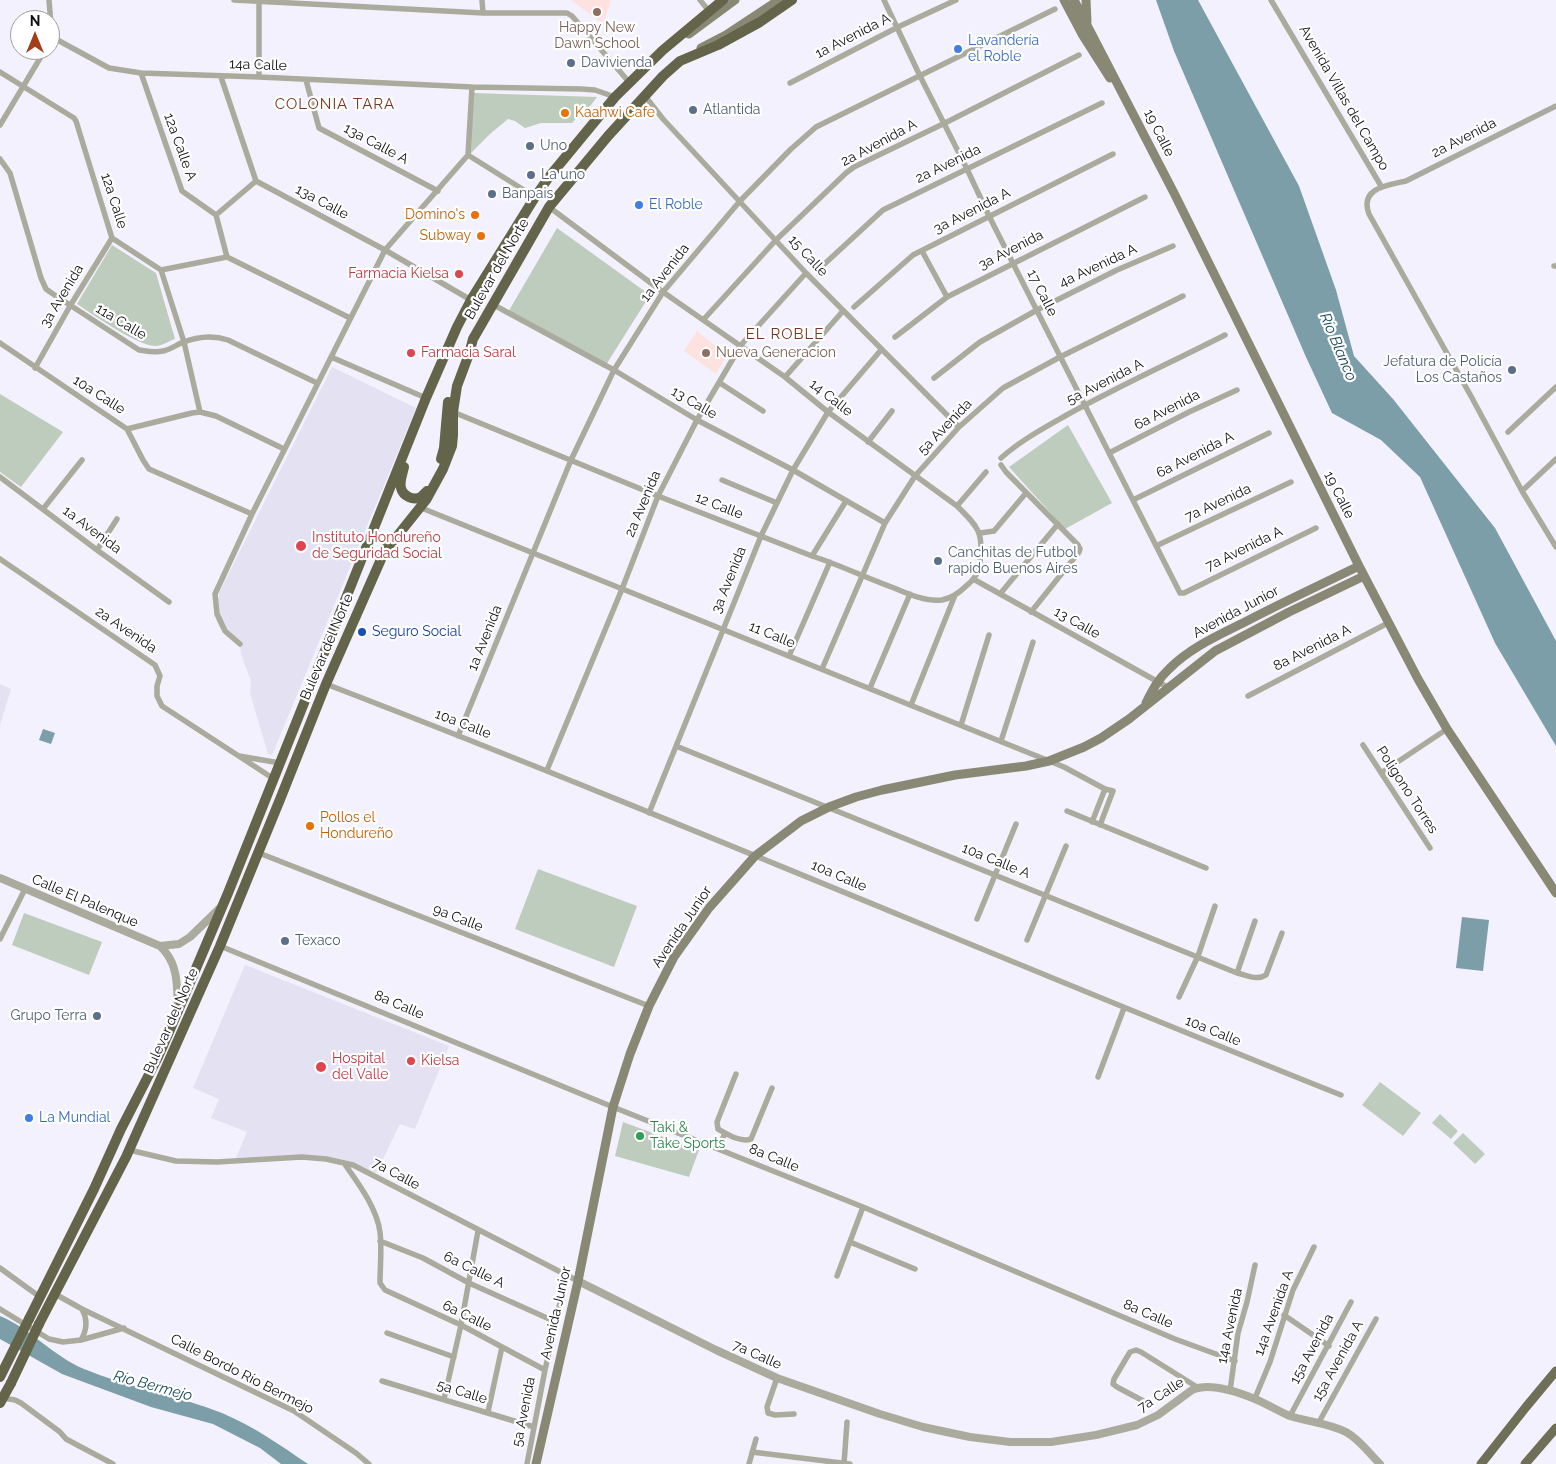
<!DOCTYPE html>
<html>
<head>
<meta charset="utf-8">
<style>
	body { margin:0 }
	#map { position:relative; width:1556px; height:1464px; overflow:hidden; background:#f3f1fe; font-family:Raleway,sans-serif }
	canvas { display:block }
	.north { position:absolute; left:10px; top:10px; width:50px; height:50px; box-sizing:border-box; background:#fff; border:1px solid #9f9fa2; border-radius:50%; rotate:0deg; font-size:14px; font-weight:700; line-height:20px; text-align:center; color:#100f16 }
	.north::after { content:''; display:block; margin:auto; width:18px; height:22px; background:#a43d19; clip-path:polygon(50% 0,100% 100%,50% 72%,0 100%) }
</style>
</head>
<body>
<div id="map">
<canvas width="1556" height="1464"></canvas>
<div class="north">N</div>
</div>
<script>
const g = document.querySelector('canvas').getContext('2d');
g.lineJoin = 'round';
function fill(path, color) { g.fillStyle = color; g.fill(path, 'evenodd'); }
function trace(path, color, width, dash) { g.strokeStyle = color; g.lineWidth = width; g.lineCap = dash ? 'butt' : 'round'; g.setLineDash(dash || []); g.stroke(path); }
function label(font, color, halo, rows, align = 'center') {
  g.font = font + ' Raleway,sans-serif'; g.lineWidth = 4.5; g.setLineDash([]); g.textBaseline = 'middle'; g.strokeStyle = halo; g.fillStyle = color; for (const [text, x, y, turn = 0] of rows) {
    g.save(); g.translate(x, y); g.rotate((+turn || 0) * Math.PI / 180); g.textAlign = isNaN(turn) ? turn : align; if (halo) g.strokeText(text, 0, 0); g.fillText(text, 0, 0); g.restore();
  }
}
const built = new Path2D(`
	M332 367 416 408 272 755 268 754 250 693 251 681 241 654 240 644 219 627 216 619 219 593Z
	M0 684 11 689 0 725Z
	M245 965 449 1046 415 1129 400 1124 376 1173 349 1161 304 1155 236 1158 247 1132 211 1118 219 1099 193 1088Z`);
const education = new Path2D(`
	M571 0H611L603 24Z
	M697 331 727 355 716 374 684 351Z`);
const green = new Path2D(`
	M474 93 597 97 591 105 584 110 572 123H541L525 128 515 121 508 119 490 134 470 154Z
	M557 228 650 295 604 368 507 314Z
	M112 245 156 273 175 339C169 341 163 345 157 346 138 347 94 315 77 304Z
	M0 394 63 432 21 487 0 472Z
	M1068 425 1112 503 1065 529 1009 467Z
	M538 869 637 906 614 967 515 929Z
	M24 913 102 942 89 975 12 945Z
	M1380 1082 1421 1113 1403 1136 1362 1105Z
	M1440 1114 1458 1131 1451 1139 1432 1123Z
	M623 1122 699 1150 689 1177 615 1156Z
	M1463 1133 1485 1154 1475 1164 1453 1143Z`);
const water = new Path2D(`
	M1156 0H1198L1299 186 1336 290 1354 356 1393 399 1495 528 1556 641V746L1495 643 1420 477 1381 440 1332 413 1306 357 1174 51Z
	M43 729 55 733 51 744 39 740Z
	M1462 917 1489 920 1483 971 1456 968Z
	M0 1316C31 1329 53 1356 84 1369 129 1388 177 1395 222 1413 253 1426 280 1445 308 1464H281L260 1448 213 1424 151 1407 62 1374 0 1339Z`);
const minor = new Path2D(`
	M49 0 52 37
	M234 0 483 13H567L572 16 629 82
	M482 0 483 13
	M700 0 709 11
	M884 0 920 76 967 169 989 216 1180 593H1184L1316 528
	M1271 0 1381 186
	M52 37 109 68 141 73 259 77 472 87 581 89 595 90 615 97
	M0 72 74 118 76 121 112 238 161 270 227 257 350 318
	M141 73 182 191 216 215
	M221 77 256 181 385 250 471 300
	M259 77V2
	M306 80 319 128 438 191
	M790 83 898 27 956 0
	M472 87 468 155 535 197
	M645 96 663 119 806 273 959 427
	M1556 106 1406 181C1388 185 1359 188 1369 214L1472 398 1522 491 1556 547
	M0 125 45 50
	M0 159 10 173 41 278 46 289 53 294 139 350C147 351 154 353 163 351 169 350 175 346 181 343 196 337 213 335 228 340L317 383
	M922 251 947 297
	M227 257 216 215 256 181
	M1554 266H1556
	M819 269 883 210 1102 103
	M161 270 184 342 200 412
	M492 304 614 370 697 420 793 470 885 523
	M854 307 913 255 1113 154
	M704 319 776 240 846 173 854 167 945 123 1079 55
	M895 337 947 297 1145 197
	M0 343 127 429 143 460 149 469 252 514
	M331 357 426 398
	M35 368 70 306 112 238
	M785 377 843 311
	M934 378 980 342 1037 310 1117 270 1173 246
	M720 383 763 411
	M453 412 658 496 812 556C840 565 866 578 894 588 908 594 926 602 942 600 951 598 959 593 965 587 974 580 978 574 980 562 984 531 977 526 957 506L828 412 785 377 663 292 549 207
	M127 429 192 413 200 412 216 416 284 449
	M1508 432 1556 387
	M868 442 892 411
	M1109 453 1189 412 1237 390
	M1001 458C1020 441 1042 429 1065 416 1117 387 1172 362 1225 335
	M1001 465 1006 472 1078 545 1080 549 1079 552 1031 612
	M0 477 97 550 169 602
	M722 480 777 503
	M1522 491 1556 459
	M1133 500 1269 433
	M957 506 986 472
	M419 507 1064 767 1105 789 1113 791 1100 825
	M43 509 82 460
	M980 533 994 531 1026 493
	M1156 546 1291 482
	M97 550 117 519
	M812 556 846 501
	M0 559 155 665 160 676 157 686V696L162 706 274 779
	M975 580 1169 688
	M1000 594 1058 524
	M240 644 225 631 217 614 215 594 252 514 385 250 468 155
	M789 656 830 562
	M822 669 885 523 915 476 959 427 1003 388 1060 357 1183 296
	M326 684C666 815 1002 960 1341 1095
	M870 688 910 594
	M1248 696 1388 623
	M911 705 955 595
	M961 725 989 635
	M458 736 571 460 614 370 663 292 740 201 791 149 816 127 1055 9
	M1001 741 1033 642
	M1363 745 1430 848
	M676 746 1237 973C1247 975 1257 981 1266 975L1282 933
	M239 756 280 763
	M547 770 622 589 658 496 697 420 741 345 806 273
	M1381 773 1447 729
	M1067 811 1206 868
	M649 813 761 536 793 470 828 412 881 350
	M1092 822 1105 789
	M259 853 649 1006
	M977 919 1016 824
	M0 939 25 889
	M1027 940 1066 846
	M220 946 613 1107 863 1207 1175 1339 1235 1361
	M1237 973 1255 921
	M1179 997 1198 956 1215 906
	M736 1074 717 1122 718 1129C727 1134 741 1143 751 1139L772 1088
	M1098 1077 1124 1008
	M718 1149 725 1133
	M129 1150 176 1161 217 1162 302 1157 326 1159 353 1165 578 1281
	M344 1163C358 1183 377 1208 380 1232 382 1249 380 1267 380 1283L385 1290 461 1325 545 1370
	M380 1241 423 1258 469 1283 556 1322
	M850 1242 915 1269
	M0 1268 40 1297
	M837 1276 863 1207
	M55 1294 82 1309 294 1411 356 1453 369 1464
	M0 1309 49 1339 63 1342 81 1340 124 1328
	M1284 1315 1329 1346
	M387 1333 454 1357
	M81 1340C87 1330 88 1320 82 1309
	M777 1378 767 1407 768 1413 775 1415 794 1414
	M382 1381 534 1427
	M1230 1391 1238 1333 1247 1302 1255 1265
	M3 1398 15 1400 21 1403 60 1432 66 1439 113 1464
	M1255 1398 1270 1362 1293 1290 1314 1247
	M444 1399 461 1325 478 1231
	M1149 1404 1117 1387 1113 1384 1114 1379 1130 1352 1136 1350 1141 1352 1197 1387
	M488 1412 502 1347
	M1290 1416 1351 1302
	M1319 1422 1376 1319
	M752 1452 850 1464
	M527 1464 545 1370 566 1276
	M749 1464 756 1439
	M844 1464 847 1422`);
const tertiary = new Path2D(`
	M0 878 160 946 179 944 190 937 220 908
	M160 946C164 950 168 955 170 959 178 973 177 992 178 1008
	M578 1281 716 1350 777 1378 880 1414 923 1427 970 1437 1010 1442H1051L1096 1435 1137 1425 1158 1415 1192 1390C1209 1382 1238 1392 1255 1399 1267 1404 1278 1411 1290 1416 1309 1422 1328 1423 1346 1432 1359 1439 1369 1453 1380 1464`);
const secondary = new Path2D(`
	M1064 0 1082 34 1110 78
	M1074 0 1174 193 1359 566 1418 679 1447 729 1556 893
	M1086 0 1087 22
	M689 34 735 0
	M701 48 726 35 779 0
	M1146 703C1152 691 1158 679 1169 669 1190 648 1217 636 1243 623 1281 603 1320 585 1359 566
	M536 1464 578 1281 613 1107 630 1054 649 1006 674 957 709 908 755 856 801 821 829 807 856 797 882 790 955 775 1026 766 1049 761 1084 747 1101 738 1129 719 1215 651 1289 612 1364 576`);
const primary = new Path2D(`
	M1481 1464 1526 1407 1556 1371
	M1525 1464 1556 1428`);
const trunk = new Path2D(`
	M441 459 444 448 448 402
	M404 467C403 473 399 481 401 488 403 496 413 501 421 497 422 496 426 492 427 491
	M29 1319 94 1189 121 1129 158 1057 169 1032 228 893 426 398 457 327 471 300 535 197 549 177 615 97 663 50 723 0
	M39 1324 126 1157 220 946 281 797 326 684 386 548 394 540 426 500 443 469 452 446 453 435V412L457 386 469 354 473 339 549 207 608 136 663 76 680 61 718 45 760 22 792 0
	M0 1403 11 1383`);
const trunkBridge = new Path2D(`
	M0 1377 29 1319
	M11 1383 39 1324`);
const markers = [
	[597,12,5,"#8d6e63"],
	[958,49,5,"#3f7fe0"],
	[571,63,5,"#5c6f8a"],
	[693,110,5,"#5c6f8a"],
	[565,113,5,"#e8710a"],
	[530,146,5,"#5c6f8a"],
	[531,175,5,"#5c6f8a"],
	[492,194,5,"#5c6f8a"],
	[639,205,5,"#3f7fe0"],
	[475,215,5,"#e8710a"],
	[481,236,5,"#e8710a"],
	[459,274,5,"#e0444e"],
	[411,353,5,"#e0444e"],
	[706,353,5,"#8d6e63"],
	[1512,370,5,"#5c6f8a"],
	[301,546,6,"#e0444e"],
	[938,561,5,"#5c6f8a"],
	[362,632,5,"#1a4fb4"],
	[310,826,5,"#e8710a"],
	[285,941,5,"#5c6f8a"],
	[97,1016,5,"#5c6f8a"],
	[411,1061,5,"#e0444e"],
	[321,1067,6,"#e0444e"],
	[29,1118,5,"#3f7fe0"],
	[640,1136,5,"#2e9e5b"]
];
const educationNames = [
	["Happy New",597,28],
	["Dawn School",597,44],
	["Nueva Generacion",716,353,"left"]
];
const streetNames = [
	["1a Avenida A",853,36,-27],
	["14a Calle",258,65,2],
	["Avenida Villas del Campo",1344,98,60],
	["19 Calle",1159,133,63],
	["2a Avenida",1464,138,-27],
	["2a Avenida A",879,143,-28],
	["13a Calle A",376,144,28],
	["12a Calle A",180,147,70],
	["2a Avenida",948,164,-26],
	["12a Calle",114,201,72],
	["13a Calle",322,202,28],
	["3a Avenida A",972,211,-27],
	["3a Avenida",1011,250,-27],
	["15 Calle",808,256,47],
	["4a Avenida A",1098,266,-25],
	["Bulevar del Norte",497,269,-60],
	["1a Avenida",665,273,-52],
	["17 Calle",1042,293,63],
	["3a Avenida",62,296,-59],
	["11a Calle",121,322,31],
	["5a Avenida A",1105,382,-27],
	["10a Calle",99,395,33],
	["14 Calle",831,398,38],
	["13 Calle",694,403,30],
	["6a Avenida",1167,410,-27],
	["5a Avenida",945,427,-46],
	["6a Avenida A",1195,455,-27],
	["19 Calle",1339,495,63],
	["7a Avenida",1218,503,-25],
	["2a Avenida",643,504,-67],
	["12 Calle",719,506,21],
	["1a Avenida",92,530,37],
	["7a Avenida A",1244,549,-26],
	["3a Avenida",729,580,-68],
	["Avenida Junior",1236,612,-28],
	["13 Calle",1077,623,29],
	["2a Avenida",126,630,34],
	["11 Calle",772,635,22],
	["1a Avenida",485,638,-68],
	["Bulevar del Norte",327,647,-67],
	["8a Avenida A",1312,648,-27],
	["10a Calle",463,724,21],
	["Poligono Torres",1407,790,57],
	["10a Calle A",996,861,22],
	["10a Calle",839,876,23],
	["Calle El Palenque",85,901,23],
	["9a Calle",458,918,21],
	["Avenida Junior",682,927,-56],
	["8a Calle",399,1005,23],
	["Bulevar del Norte",171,1021,-66],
	["10a Calle",1213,1031,22],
	["8a Calle",774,1158,22],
	["7a Calle",396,1174,28],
	["6a Calle A",474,1270,26],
	["Avenida Junior",556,1313,-77],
	["14a Avenida A",1274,1313,-70],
	["8a Calle",1148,1314,23],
	["6a Calle",467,1316,26],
	["14a Avenida",1230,1326,-78],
	["15a Avenida",1312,1349,-62],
	["7a Calle",757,1355,24],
	["15a Avenida A",1338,1361,-61],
	["Calle Bordo Río Bermejo",242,1374,27],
	["5a Calle",462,1392,17],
	["7a Calle",1161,1395,-33],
	["5a Avenida",524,1412,-79]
];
const shopNames = [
	["Lavandería",968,41],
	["el Roble",968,57],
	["El Roble",649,205],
	["La Mundial",39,1118]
];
const serviceNames = [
	["Davivienda",581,63],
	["Atlantida",703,110],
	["Uno",540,146],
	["La uno",541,175],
	["Banpais",502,194],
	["Jefatura de Policía",1502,362,"right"],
	["Los Castaños",1502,378,"right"],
	["Canchitas de Futbol",948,553],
	["rapido Buenos Aires",948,569],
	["Texaco",295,941],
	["Grupo Terra",87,1016,"right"]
];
const foodNames = [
	["Kaahwi Cafe",575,113],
	["Domino's",465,215,"right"],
	["Subway",471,236,"right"],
	["Pollos el",320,818],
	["Hondureño",320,834]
];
const healthNames = [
	["Farmacia Kielsa",449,274,"right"],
	["Farmacia Saral",421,353],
	["Instituto Hondureño",312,538],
	["de Seguridad Social",312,554],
	["Hospital",332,1059],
	["del Valle",332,1075],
	["Kielsa",421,1061]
];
const transitNames = [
	["Seguro Social",372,632]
];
const leisureNames = [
	["Taki &",650,1128],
	["Take Sports",650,1144]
];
const neighbourhoodNames = [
	["COLONIA TARA",335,104],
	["EL ROBLE",785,334]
];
const waterNames = [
	["Río Blanco",1338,347,67],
	["Río Bermejo",153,1386,15]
];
fill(built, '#e3e1f2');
fill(education, '#fde2df');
fill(green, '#bdccbd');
fill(water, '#7b9ea9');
trace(minor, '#abab9d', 5.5);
trace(tertiary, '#abab9d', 8);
trace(secondary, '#888874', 9);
trace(primary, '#6f6f57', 9);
trace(trunk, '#64644a', 10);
trace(trunkBridge, '#64644a', 10);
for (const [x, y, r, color] of markers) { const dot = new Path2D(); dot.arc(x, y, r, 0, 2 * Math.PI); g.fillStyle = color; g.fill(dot); trace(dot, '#fff', 2); }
label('14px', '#785e54', '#fff', educationNames);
label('14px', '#100f16', '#fff', streetNames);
label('14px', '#366cbe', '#fff', shopNames, 'left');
label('14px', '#4e5e75', '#fff', serviceNames, 'left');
label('14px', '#c56008', '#fff', foodNames, 'left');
label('14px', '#be3a42', '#fff', healthNames, 'left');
label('14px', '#164399', '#fff', transitNames, 'left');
label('14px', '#27864d', '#fff', leisureNames, 'left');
g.letterSpacing = '1px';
label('15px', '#78351f', '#fff', neighbourhoodNames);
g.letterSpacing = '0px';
label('italic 15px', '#184a58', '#fff', waterNames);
</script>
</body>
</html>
